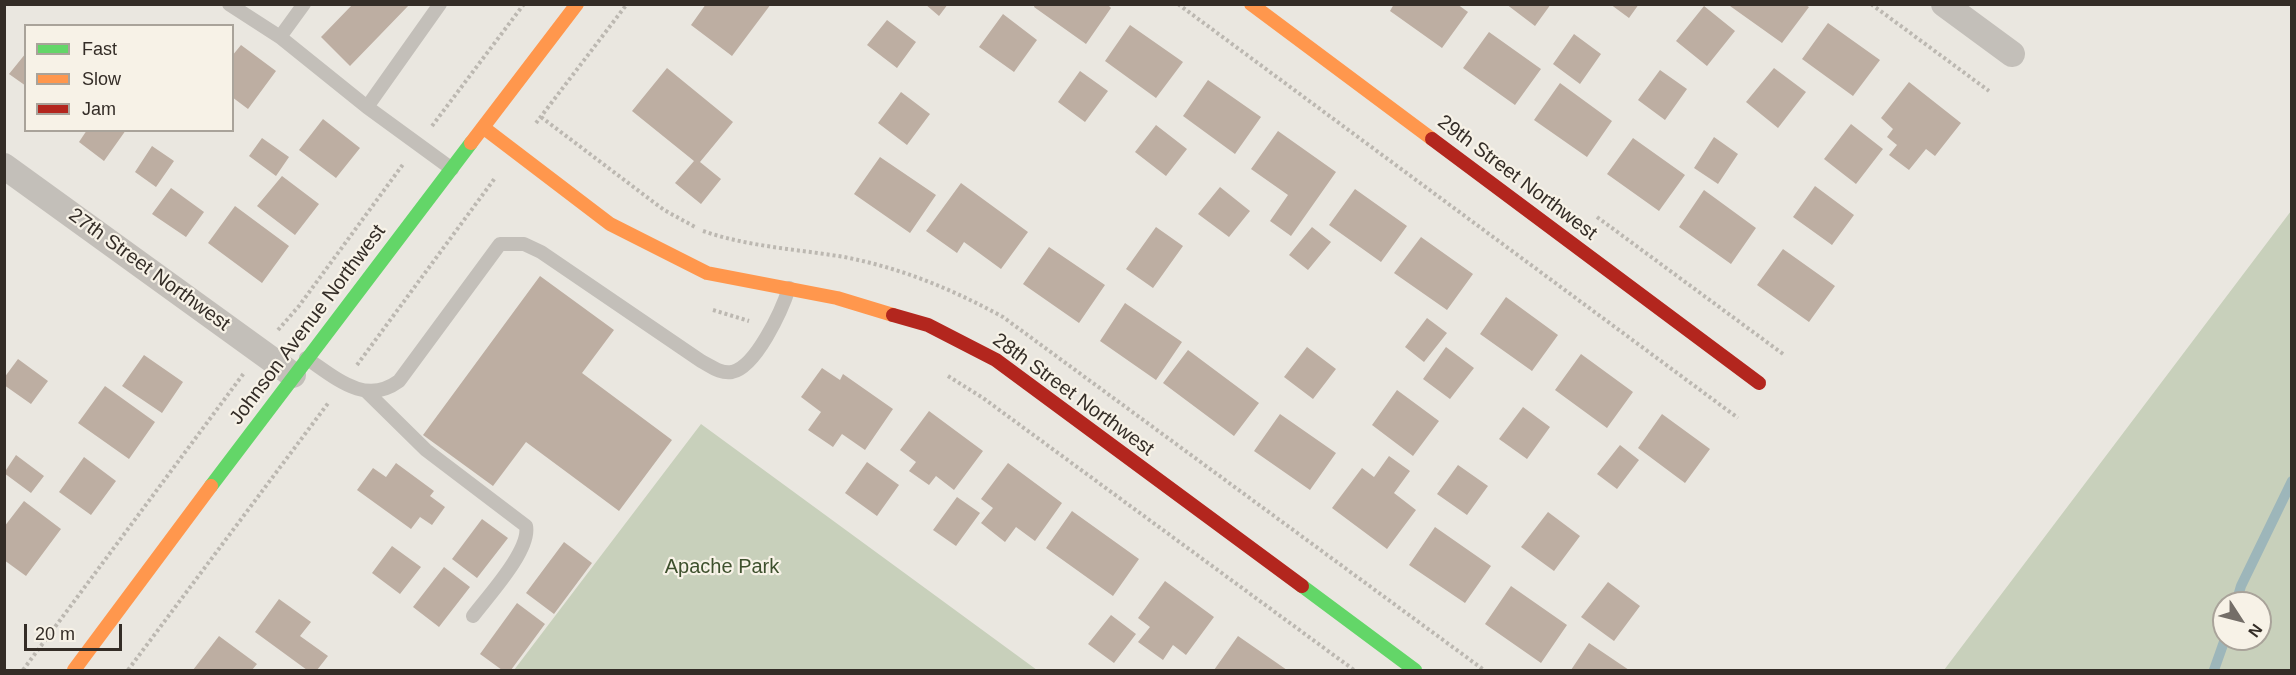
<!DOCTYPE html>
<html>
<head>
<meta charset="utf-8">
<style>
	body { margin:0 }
	#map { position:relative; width:2296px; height:675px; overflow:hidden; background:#eae7e0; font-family:Arial,sans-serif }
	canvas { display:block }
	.frame { position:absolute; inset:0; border:6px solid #342d27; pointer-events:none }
	.legend { position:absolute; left:24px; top:24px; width:210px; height:108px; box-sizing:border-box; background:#f7f2e7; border:2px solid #a9a39a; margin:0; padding:8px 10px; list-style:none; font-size:18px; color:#342d27 }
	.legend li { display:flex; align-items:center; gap:12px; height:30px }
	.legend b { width:30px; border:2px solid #a9a39a }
	.north { position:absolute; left:2212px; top:591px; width:60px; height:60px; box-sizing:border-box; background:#f7f2e7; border:2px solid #a9a39a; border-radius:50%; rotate:126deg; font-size:16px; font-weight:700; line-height:24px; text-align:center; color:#342d27 }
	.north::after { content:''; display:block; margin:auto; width:21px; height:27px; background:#746e68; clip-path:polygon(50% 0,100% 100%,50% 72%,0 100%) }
	.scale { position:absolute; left:24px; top:624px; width:98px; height:27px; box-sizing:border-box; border:3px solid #342d27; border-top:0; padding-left:8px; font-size:18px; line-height:21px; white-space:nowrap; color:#342d27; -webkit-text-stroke:4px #f7f2e7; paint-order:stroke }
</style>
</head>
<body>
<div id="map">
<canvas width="2296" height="675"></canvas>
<div class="frame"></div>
<ul class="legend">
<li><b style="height:8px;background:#63d668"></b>Fast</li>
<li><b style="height:8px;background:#ff974d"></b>Slow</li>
<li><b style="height:8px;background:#b3261e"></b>Jam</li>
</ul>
<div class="north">N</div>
<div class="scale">20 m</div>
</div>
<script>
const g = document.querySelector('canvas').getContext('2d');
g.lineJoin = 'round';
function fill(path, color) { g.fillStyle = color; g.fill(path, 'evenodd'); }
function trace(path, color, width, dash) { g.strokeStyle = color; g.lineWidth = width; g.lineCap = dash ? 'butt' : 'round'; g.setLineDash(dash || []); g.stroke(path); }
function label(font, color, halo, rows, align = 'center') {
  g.font = font + ' Arial,sans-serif'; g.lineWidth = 4.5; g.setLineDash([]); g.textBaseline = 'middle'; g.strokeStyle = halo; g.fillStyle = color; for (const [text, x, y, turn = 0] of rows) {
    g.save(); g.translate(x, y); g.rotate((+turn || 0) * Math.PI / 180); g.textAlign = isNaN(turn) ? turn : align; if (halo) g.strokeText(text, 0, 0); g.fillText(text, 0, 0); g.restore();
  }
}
const green = new Path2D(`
	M2291 211V670H1944ZM2224 603H2260V639H2224Z
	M701 424 1037 670H514Z`);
const stream = new Path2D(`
	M2236 603 2241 586 2292 481
	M2214 670 2225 639`);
const building = new Path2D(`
	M353 4H410L350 66 321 37Z
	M706 4H771L732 56 691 25Z
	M925 4H948L939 16Z
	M1035 4H1107L1111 8 1086 44 1034 7Z
	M1394 4H1457L1468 12 1442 48 1390 11Z
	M1506 4H1551L1535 26Z
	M1610 4H1639L1629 18Z
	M1731 4H1804L1809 7 1782 43 1730 6Z
	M1704 6 1735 31 1707 66 1676 41Z
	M1003 14 1037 40 1014 72 979 47Z
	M887 20 916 42 897 68 867 45Z
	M1828 23 1880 60 1853 96 1802 59Z
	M1130 25 1183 62 1156 98 1105 61Z
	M1489 32 1541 69 1515 105 1463 68Z
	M1574 34 1601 54 1580 84 1553 64Z
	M241 45 276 71 248 109 232 97V56Z
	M26 53V86L9 74Z
	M667 68 733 122 700 162 721 179 701 204 675 183 694 161 632 111Z
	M1774 68 1806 92 1778 128 1746 102Z
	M1660 70 1687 89 1665 120 1638 100Z
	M1080 71 1108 91 1085 122 1058 102Z
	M1208 80 1261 117 1235 154 1183 116Z
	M1909 82 1961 123 1935 156 1926 149 1909 170 1889 155 1897 145 1887 137 1893 129 1881 118Z
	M1560 83 1612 121 1587 157 1534 120Z
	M901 92 930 114 907 145 878 123Z
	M323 119 360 148 336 178 299 150Z
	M1851 124 1883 149 1856 184 1824 159Z
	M1156 125 1187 149 1166 176 1135 152Z
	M87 130H126L104 161 79 142Z
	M1278 131 1336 172 1291 236 1270 221 1288 195 1251 169Z
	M1714 137 1738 154 1718 184 1694 168Z
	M262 138 289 157 276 176 249 156Z
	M1633 138 1685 175 1659 211 1607 174Z
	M152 146 174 161 156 187 135 172Z
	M880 157 936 195 910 233 854 194Z
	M282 176 319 204 295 235 257 206Z
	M961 183 1028 232 1001 269 964 242 957 253 926 231Z
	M1815 186 1854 215 1832 245 1793 217Z
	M1220 187 1250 211 1229 237 1198 214Z
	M171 188 204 212 186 237 152 214Z
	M1355 189 1407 226 1381 262 1329 225Z
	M1704 190 1756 228 1731 264 1679 227Z
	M235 206 289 246 262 283 208 243Z
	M1156 227 1183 246 1153 288 1126 269Z
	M1312 227 1331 242 1308 270 1289 255Z
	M1421 237 1473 274 1447 310 1394 273Z
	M1049 247 1105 285 1079 323 1023 284Z
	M1783 249 1835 286 1809 322 1757 285Z
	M540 276 614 330 582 373 672 440 619 511 526 442 493 486 423 435Z
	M1506 297 1558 335 1532 371 1480 334Z
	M1125 303 1182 342 1156 380 1100 341Z
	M1427 318 1447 333 1424 362 1405 347Z
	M1307 347 1336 369 1313 399 1284 377Z
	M1446 347 1474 368 1450 399 1423 379Z
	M1188 350 1259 403 1234 436 1163 383Z
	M1581 354 1633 392 1607 428 1555 390Z
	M144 355 183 382 162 413 122 386Z
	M18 359 48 381 31 404 4 385V378Z
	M822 368 840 380 843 374 893 409 865 450 842 434 833 447 808 430 821 412 801 397Z
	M105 386 155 422 129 459 78 423Z
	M1397 390 1439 421 1413 456 1372 425Z
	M1523 407 1550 427 1527 459 1499 439Z
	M929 411 983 451 954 490 936 476 929 485 909 471 916 462 900 450Z
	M1280 414 1336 453 1310 490 1254 451Z
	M1662 414 1710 449 1685 483 1638 448Z
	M1620 445 1639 460 1617 489 1597 474Z
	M16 455 44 476 31 493 4 473Z
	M1389 456 1410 471 1394 493 1416 510 1387 549 1332 508 1362 468 1374 477Z
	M84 457 116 481 91 515 59 492Z
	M867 462 899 485 877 516 845 493Z
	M396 463 434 491 430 496 445 507 432 525 420 517 411 529 357 490 373 468 386 477Z
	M1008 463 1062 503 1035 541 1016 527 1005 542 981 523 993 508 981 499Z
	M1458 465 1488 486 1467 515 1437 494Z
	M957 497 980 513 956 546 933 530Z
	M24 501 61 529 26 576 4 560V527Z
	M1072 511 1139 559 1113 596 1046 548Z
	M1548 512 1580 536 1554 571 1521 547Z
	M482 519 508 538 477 578 452 559Z
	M1435 527 1491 566 1465 603 1409 565Z
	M564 542 592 563 554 614 526 593Z
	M392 546 421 567 400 594 372 573Z
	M444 567 470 587 439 627 413 607Z
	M1165 581 1214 617 1186 655 1173 645 1163 660 1138 642 1150 627 1138 618Z
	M1608 582 1640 606 1614 641 1581 617Z
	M1511 586 1567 625 1541 663 1485 624Z
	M279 599 311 622 300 636 328 656 317 670H307L255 632Z
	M517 603 545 624 511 670H502L480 654Z
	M1111 615 1136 634 1114 663 1088 644Z
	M219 636 257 664 252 670H193Z
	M1238 636 1287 670H1214Z
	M1589 643 1629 670H1571Z`);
const path = new Path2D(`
	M1178 4 1738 418
	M1871 4 1989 91
	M541 117 664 210 697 228
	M536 123 627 4
	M432 126 524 4
	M1597 217 1783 354
	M703 231C749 247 797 249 844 257 901 268 952 289 1003 317L1484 670
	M713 310 749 321
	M278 330 299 306 404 163
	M357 365 495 178
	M948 376 983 398 1354 670
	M23 670 244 373
	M128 670 329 402`);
const lane = new Path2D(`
	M229 4 280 37 367 107
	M440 4 367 107 452 169
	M280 37 304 4
	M306 358C336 378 365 406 399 381L500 244H524L541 252 701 361C711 366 720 374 732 372 756 367 782 310 789 288
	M367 392 426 450 526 526C531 550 488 596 473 616`);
const street = new Path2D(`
	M1944 4 2012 54
	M4 166 293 375`);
const fast = new Path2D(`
	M211 486 471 143
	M1302 586 1415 670`);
const slow = new Path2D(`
	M1251 4 1432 139
	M484 128 610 224 707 273 837 298 893 315
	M471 143 577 4
	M74 670 211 486`);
const jam = new Path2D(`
	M1432 139 1759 383
	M893 315 928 325 996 360 1302 586`);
const streetNames = [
	["29th Street Northwest",1517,178,37],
	["27th Street Northwest",149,270,36],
	["Johnson Avenue Northwest",308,325,-53],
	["28th Street Northwest",1073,395,36]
];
const parkNames = [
	["Apache Park",722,567]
];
fill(green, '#c8d0bb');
trace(stream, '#9db6ba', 10);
fill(building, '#bdaea2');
trace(path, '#bcb8b1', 4, [3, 3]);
trace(lane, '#c3bfb9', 14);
trace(street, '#c3bfb9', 26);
trace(fast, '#63d668', 14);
trace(slow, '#ff974d', 14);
trace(jam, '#b3261e', 14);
label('20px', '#342d27', '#f7f2e7', streetNames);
label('20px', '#3e502d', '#f7f2e7', parkNames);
</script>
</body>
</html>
